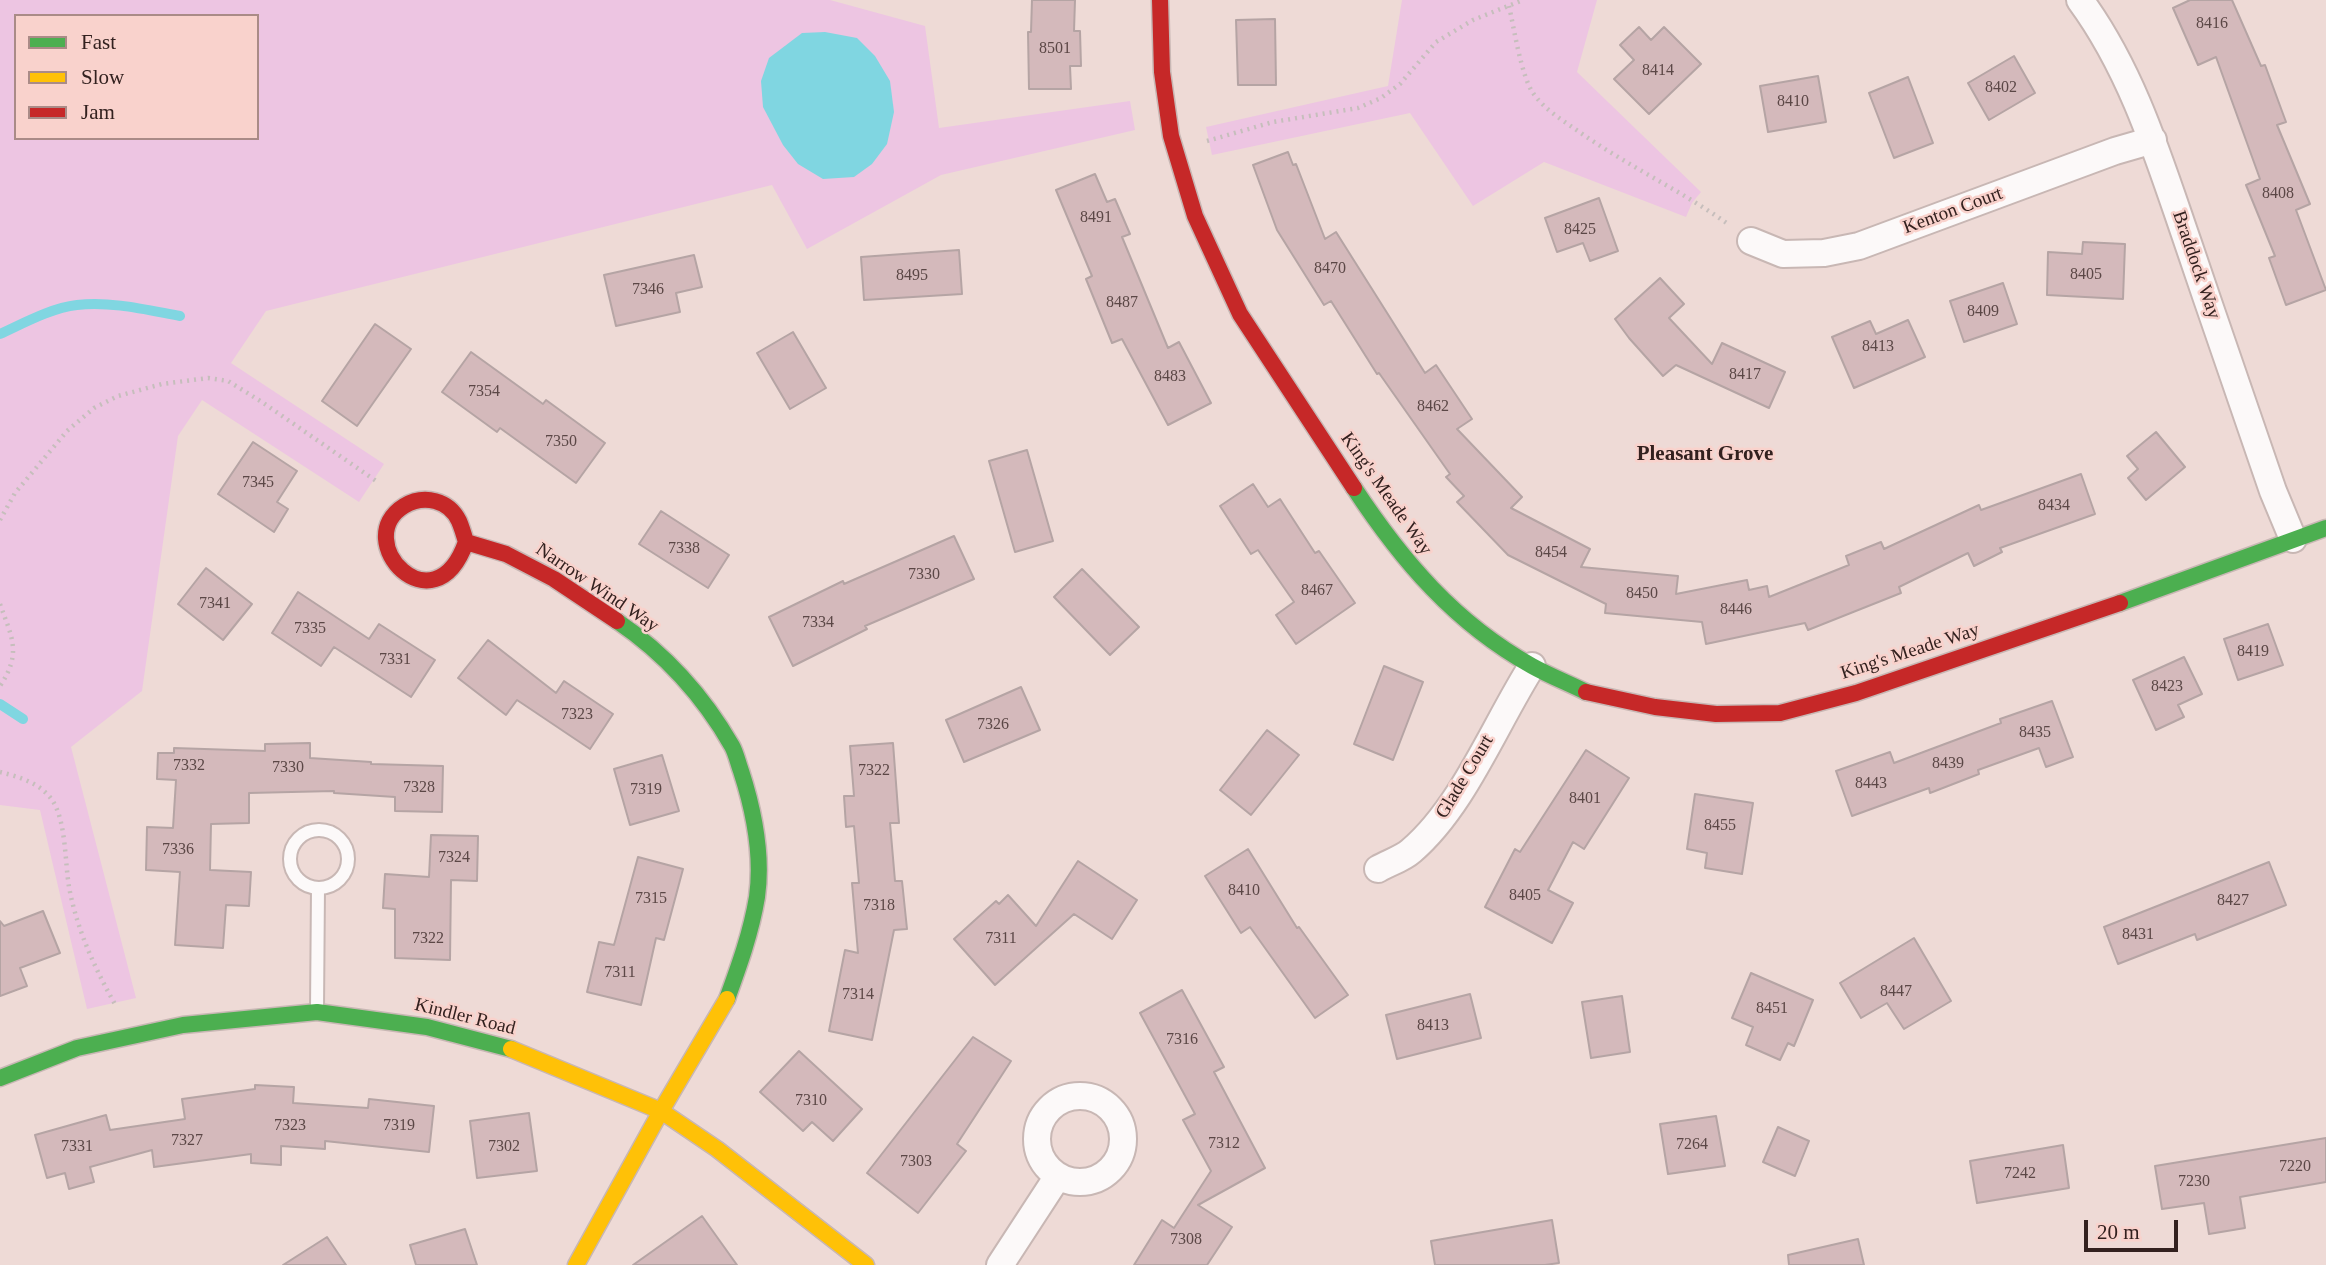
<!DOCTYPE html>
<html>
<head>
<meta charset="utf-8">
<style>
	body { margin:0 }
	#map { position:relative; width:2326px; height:1265px; overflow:hidden; background:#eedad6; font-family:Georgia,serif }
	canvas { display:block }
	.legend { position:absolute; left:14px; top:14px; width:245px; height:126px; box-sizing:border-box; background:#f9d2cc; border:2px solid #aa8b87; margin:0; padding:9px 12px; list-style:none; font-size:21px; color:#33211f }
	.legend li { display:flex; align-items:center; gap:14px; height:35px }
	.legend b { width:35px; border:2px solid #aa8b87 }
	.scale { position:absolute; left:2084px; top:1220px; width:94px; height:32px; box-sizing:border-box; border:4px solid #33211f; border-top:0; padding-left:9px; font-size:21px; line-height:24px; white-space:nowrap; color:#33211f; -webkit-text-stroke:5px #f9d2cc; paint-order:stroke }
</style>
</head>
<body>
<div id="map">
<canvas width="2326" height="1265"></canvas>
<ul class="legend">
<li><b style="height:9px;background:#4caf50"></b>Fast</li>
<li><b style="height:9px;background:#ffc107"></b>Slow</li>
<li><b style="height:9px;background:#c62828"></b>Jam</li>
</ul>
<div class="scale">20 m</div>
</div>
<script>
const g = document.querySelector('canvas').getContext('2d');
g.lineJoin = 'round';
function fill(path, color) { g.fillStyle = color; g.fill(path, 'evenodd'); }
function trace(path, color, width, dash) { g.strokeStyle = color; g.lineWidth = width; g.lineCap = dash ? 'butt' : 'round'; g.setLineDash(dash || []); g.stroke(path); }
function label(font, color, halo, rows, align = 'center') {
  g.font = font + ' Georgia,serif'; g.lineWidth = 5; g.setLineDash([]); g.textBaseline = 'middle'; g.strokeStyle = halo; g.fillStyle = color; for (const [text, x, y, turn = 0] of rows) {
    g.save(); g.translate(x, y); g.rotate((+turn || 0) * Math.PI / 180); g.textAlign = isNaN(turn) ? turn : align; if (halo) g.strokeText(text, 0, 0); g.fillText(text, 0, 0); g.restore();
  }
}
const green = new Path2D(`
	M0 0H830L925 26 939 128 1130 101 1135 130 941 175 807 249 772 185 266 311 231 363 384 464 359 502 202 400 178 436 142 691 71 747 136 998 87 1009 40 810 0 805ZM16 16H257V138H16Z
	M1402 0H1597L1577 72 1701 192 1692 203 1686 217 1544 162 1473 206 1410 113 1212 155 1206 127 1388 86Z`);
const water = new Path2D(`
	M825 32 857 38 875 56 890 81 894 112 887 144 872 164 854 177 823 179 798 164 783 145 763 107 761 81 769 58 802 33Z`);
const stream = new Path2D(`
	M0 334C24 323 51 308 77 305 111 301 147 310 180 316
	M0 704 23 719`);
const building = new Path2D(`
	M1032 0H1075L1074 31H1080L1081 66H1070L1071 89H1029L1028 32H1031Z
	M2190 0H2232L2261 66 2265 65 2286 122 2277 125 2310 204 2296 210 2326 290 2286 305 2269 258 2275 256 2246 185 2260 179 2216 57 2198 65 2173 8Z
	M1275 19 1276 85H1238L1236 20Z
	M1639 27 1651 40 1664 27 1701 64 1649 114 1614 79 1634 60 1620 45Z
	M2014 56 2035 93 1989 120 1968 83Z
	M1818 76 1826 122 1768 132 1760 86Z
	M1908 77 1933 143 1894 158 1869 93Z
	M1288 152 1293 165 1296 164 1325 239 1336 232 1425 373 1436 365 1472 419 1457 429 1522 497 1511 508 1590 549 1581 567 1678 576 1676 594 1747 580 1749 590 1767 586 1769 597 1849 565 1846 556 1881 542 1884 549 1979 505 1981 510 2081 474 2095 514 2000 548 2002 552 1974 566 1968 553 1899 587 1901 593 1808 630 1805 623 1706 644 1702 622 1605 613 1606 604 1508 555 1457 502 1464 496 1446 477 1450 474 1379 373 1377 374 1331 301 1324 305 1277 230 1253 165Z
	M1095 174 1107 202 1115 199 1130 234 1122 237 1168 348 1179 342 1211 403 1168 425 1122 339 1112 343 1086 279 1092 276 1056 190Z
	M1599 198 1618 251 1590 261 1583 243 1557 252 1545 218Z
	M2083 242 2125 244 2123 299 2047 295 2048 252 2082 254Z
	M959 250 962 294 864 300 861 257Z
	M694 255 702 287 676 293 680 312 616 326 604 275Z
	M1660 278 1684 304 1669 318 1712 364 1722 343 1785 372 1769 408 1676 365 1663 376 1629 338 1615 319Z
	M2003 283 2017 324 1964 342 1950 301Z
	M1908 320 1925 357 1854 388 1832 337 1870 321 1876 334Z
	M375 324 411 349 357 426 322 401Z
	M793 332 826 388 790 409 757 353Z
	M471 352 543 404 546 400 605 443 576 483 500 428 497 432 442 392Z
	M2156 432 2185 467 2146 500 2128 478 2138 469 2127 456Z
	M253 442 297 471 277 502 288 509 274 532 218 494Z
	M1027 450 1053 541 1015 552 989 461Z
	M1253 484 1268 507 1280 499 1315 553 1319 551 1355 603 1296 644 1276 615 1294 602 1258 550 1251 554 1220 506Z
	M661 511 729 555 708 588 639 544Z
	M954 536 974 579 865 626 867 629 793 666 769 617 843 581 844 584Z
	M206 568 252 604 223 640 178 604Z
	M1082 569 1139 627 1110 655 1054 597Z
	M298 592 369 639 379 624 435 660 411 697 334 647 321 666 272 633Z
	M2268 624 2283 665 2238 680 2224 639Z
	M488 640 556 693 564 681 613 714 590 749 517 700 506 715 458 678Z
	M2184 657 2202 694 2178 705 2184 717 2156 730 2133 680Z
	M1384 666 1423 682 1393 760 1354 744Z
	M1021 687 1040 730 964 762 946 720Z
	M2052 701 2073 757 2046 767 2039 748 1978 770 1979 774 1930 793 1929 788 1852 816 1836 771 1890 752 1894 763 2001 723 2000 719Z
	M1267 730 1299 755 1251 815 1220 790Z
	M310 743V758L371 762V764L443 766 442 812 395 811V797L334 793V791L249 793V823L211 824 210 870 251 872 249 906 226 905 223 948 175 945 180 872 146 870 147 827 173 828 176 780 157 779 158 753H174V748L265 751V744Z
	M893 743 899 823H890L895 881H902L907 929 894 930 872 1040 829 1031 845 950 858 953 852 883H859L854 826 846 827 844 796H854L850 746Z
	M1586 750 1629 778 1584 849 1573 842 1548 890 1573 903 1552 943 1485 907 1515 849 1520 852Z
	M662 755 679 811 630 825 614 769Z
	M1695 794 1753 803 1742 874 1705 868 1707 853 1687 849Z
	M431 835 478 836 477 881 451 880 450 960 395 958V909L383 908 385 874 429 877Z
	M1248 849 1297 928 1299 927 1348 995 1315 1018 1250 927 1241 933 1205 876Z
	M638 857 683 869 664 940 656 938 641 1005 587 992 599 942 614 945Z
	M1078 861 1137 900 1112 939 1074 914 995 985 954 939 996 901 999 904 1008 895 1036 926Z
	M2269 862 2286 905 2197 940 2195 934 2118 964 2104 927Z
	M43 911 60 953 20 968 27 986 0 996V921L4 926Z
	M1914 938 1951 1001 1904 1029 1887 1003 1861 1018 1840 983Z
	M1751 973 1813 1000 1794 1046 1788 1043 1780 1060 1746 1045 1753 1027 1732 1018Z
	M1182 990 1224 1067 1214 1072 1265 1168 1198 1205 1232 1227 1207 1265H1134L1162 1220 1174 1228 1211 1171 1183 1120 1195 1114 1140 1013Z
	M1470 994 1481 1038 1397 1059 1386 1015Z
	M1622 996 1630 1052 1591 1058 1582 1002Z
	M973 1037 1011 1061 957 1144 966 1151 918 1213 867 1173Z
	M799 1051 862 1109 833 1141 812 1122 803 1131 760 1092Z
	M255 1085 294 1087 293 1103 368 1108 369 1099 434 1106 429 1152 325 1141V1149L281 1146V1165L251 1163V1154L154 1167 152 1150 90 1167 94 1182 69 1189 65 1173 47 1178 35 1135 106 1115 110 1130 185 1119 182 1099 255 1089Z
	M529 1113 537 1171 477 1178 470 1121Z
	M1716 1116 1725 1166 1668 1174 1660 1124Z
	M1778 1127 1809 1141 1795 1176 1763 1162Z
	M2326 1138V1182L2240 1197 2245 1228 2209 1234 2204 1203 2162 1209 2155 1166Z
	M2063 1145 2069 1188 1977 1203 1970 1161Z
	M702 1216 737 1265H633Z
	M1552 1220 1559 1263 1545 1265H1435L1431 1241Z
	M465 1229 477 1265H416L410 1245Z
	M327 1237 346 1265H283Z
	M1858 1239 1864 1265H1789L1788 1255Z`);
const path = new Path2D(`
	M1509 6C1514 28 1521 75 1533 93 1544 109 1562 120 1578 131 1626 165 1680 190 1728 224
	M1207 141 1273 122 1358 108 1381 98 1400 84 1436 42 1473 20 1523 0
	M0 520 15 493 67 431 94 408 118 396 162 384 208 378 228 381 262 402 379 483
	M0 604C12 638 22 653 0 686
	M0 772C20 777 43 784 54 803 66 825 65 862 69 887 77 930 95 969 116 1006`);
const lane = new Path2D(`
	M290 859a29 29 0 1 1 58 0a29 29 0 1 1-58 0Z
	M317 1009 318 888`);
const street = new Path2D(`
	M2080 0C2133 72 2159 159 2188 243 2216 326 2245 409 2273 491L2293 539
	M1751 241 1783 254 1824 253 1859 246 2115 151 2153 140
	M1378 869C1388 863 1402 859 1411 851 1463 807 1495 724 1532 666
	M1037 1139a43 43 0 1 1 86 0a43 43 0 1 1-86 0Z
	M1000 1265 1058 1176`);
const fast = new Path2D(`
	M1354 488C1402 561 1455 623 1532 666 1550 676 1568 683 1586 692
	M2120 603 2326 528
	M617 621C664 653 704 697 732 746 736 753 738 763 741 771 754 811 763 854 757 897 751 933 739 966 727 999
	M0 1078 77 1048 183 1025 317 1012 427 1027 511 1049`);
const slow = new Path2D(`
	M511 1049 661 1111 717 1149 866 1265
	M576 1265 661 1111 727 999`);
const jam = new Path2D(`
	M1160 0 1162 72 1171 136 1195 216 1240 314 1354 488
	M466 542C434 632 349 540 404 506 424 494 449 500 459 521 462 528 464 535 466 542L506 554 554 579 617 621
	M1586 692 1655 707 1716 714 1780 713 1856 693 2120 603`);
const numberNames = [
	["8416",2212,24],
	["8501",1055,49],
	["8414",1658,71],
	["8402",2001,88],
	["8410",1793,102],
	["8408",2278,194],
	["8491",1096,218],
	["8425",1580,230],
	["8470",1330,269],
	["8405",2086,275],
	["8495",912,276],
	["7346",648,290],
	["8487",1122,303],
	["8409",1983,312],
	["8413",1878,347],
	["8417",1745,375],
	["8483",1170,377],
	["7354",484,392],
	["8462",1433,407],
	["7350",561,442],
	["7345",258,483],
	["8434",2054,506],
	["7338",684,549],
	["8454",1551,553],
	["7330",924,575],
	["8467",1317,591],
	["8450",1642,594],
	["7341",215,604],
	["8446",1736,610],
	["7334",818,623],
	["7335",310,629],
	["8419",2253,652],
	["7331",395,660],
	["8423",2167,687],
	["7323",577,715],
	["7326",993,725],
	["8435",2035,733],
	["8439",1948,764],
	["7332",189,766],
	["7330",288,768],
	["7322",874,771],
	["8443",1871,784],
	["7328",419,788],
	["7319",646,790],
	["8401",1585,799],
	["8455",1720,826],
	["7336",178,850],
	["7324",454,858],
	["8410",1244,891],
	["8405",1525,896],
	["7315",651,899],
	["8427",2233,901],
	["7318",879,906],
	["8431",2138,935],
	["7322",428,939],
	["7311",1001,939],
	["7311",620,973],
	["8447",1896,992],
	["7314",858,995],
	["8451",1772,1009],
	["8413",1433,1026],
	["7316",1182,1040],
	["7310",811,1101],
	["7323",290,1126],
	["7319",399,1126],
	["7327",187,1141],
	["7312",1224,1144],
	["7264",1692,1145],
	["7331",77,1147],
	["7302",504,1147],
	["7303",916,1162],
	["7220",2295,1167],
	["7242",2020,1174],
	["7230",2194,1182],
	["7308",1186,1240]
];
const streetNames = [
	["Kenton Court",1953,211,-20],
	["Braddock Way",2196,265,71],
	["King's Meade Way",1386,494,55],
	["Narrow Wind Way",597,588,34],
	["King's Meade Way",1910,652,-18],
	["Glade Court",1465,777,-59],
	["Kindler Road",465,1017,14]
];
const neighbourhoodNames = [
	["Pleasant Grove",1705,455]
];
fill(green, '#edc5e2');
fill(water, '#80d6e1');
trace(stream, '#80d6e1', 10);
fill(building, '#d4b9bb');
trace(building, '#b5a4a4', 2);
trace(lane, '#c8b7b4', 16);
trace(street, '#c8b7b4', 30);
trace(fast, '#c8b7b4', 19);
trace(slow, '#c8b7b4', 19);
trace(jam, '#c8b7b4', 19);
trace(path, '#c6bebc', 4.5, [2, 5]);
trace(lane, '#fcf9f9', 12);
trace(street, '#fcf9f9', 26);
trace(fast, '#4caf50', 16);
trace(slow, '#ffc107', 16);
trace(jam, '#c62828', 16);
label('16px', '#5b4746', null, numberNames);
label('19px', '#33211f', '#f9d2cc', streetNames);
label('bold 21px', '#33211f', '#f9d2cc', neighbourhoodNames);
</script>
</body>
</html>
